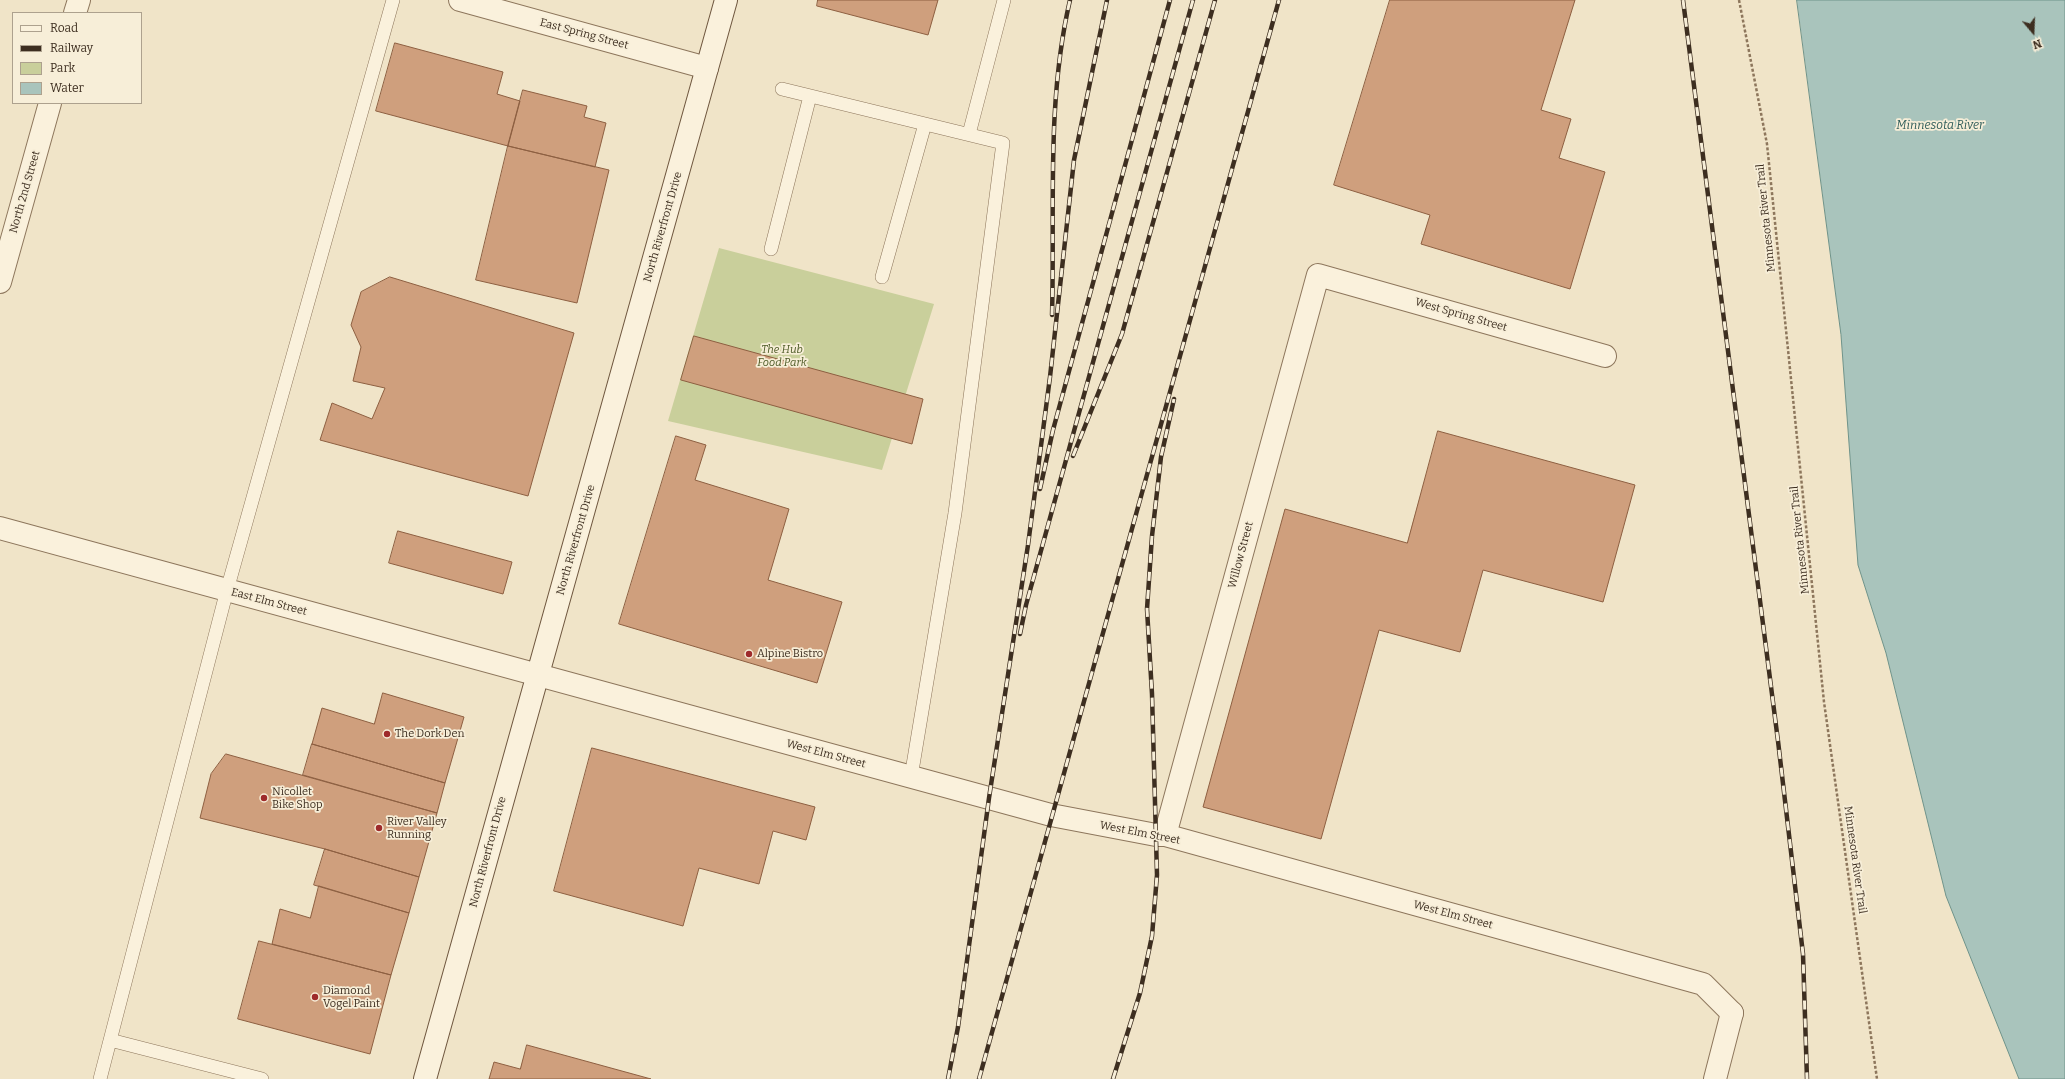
<!DOCTYPE html>
<html>
<head>
<meta charset="utf-8">
<style>
	body { margin:0 }
	#map { position:relative; width:2065px; height:1079px; overflow:hidden; background:#f0e4c8; font-family:Bitter,serif }
	canvas { display:block }
	.legend { position:absolute; left:12px; top:12px; width:130px; height:92px; box-sizing:border-box; background:#f7eed8; border:1px solid #ada18e; margin:0; padding:5px 7px; list-style:none; font-size:12px; color:#3d2e20 }
	.legend li { display:flex; align-items:center; gap:8px; height:20px }
	.legend b { width:20px; border:1px solid #ada18e }
	.north { position:absolute; left:2013px; top:12px; width:40px; height:40px; -webkit-text-stroke:3px #f7eed8; paint-order:stroke; rotate:161deg; font-size:11px; font-weight:700; line-height:16px; text-align:center; color:#3d2e20 }
	.north::after { content:''; display:block; margin:auto; width:14px; height:18px; background:#3d2e20; clip-path:polygon(50% 0,100% 100%,50% 72%,0 100%) }
</style>
</head>
<body>
<div id="map">
<canvas width="2065" height="1079"></canvas>
<ul class="legend">
<li><b style="height:5px;background:#faf1dc"></b>Road</li>
<li><b style="height:5px;background:#3d2e20"></b>Railway</li>
<li><b style="height:11px;background:#c9cf9b"></b>Park</li>
<li><b style="height:11px;background:#a9c4bc"></b>Water</li>
</ul>
<div class="north">N</div>
</div>
<script>
const g = document.querySelector('canvas').getContext('2d');
g.lineJoin = 'round';
function fill(path, color) { g.fillStyle = color; g.fill(path, 'evenodd'); }
function trace(path, color, width, dash) { g.strokeStyle = color; g.lineWidth = width; g.lineCap = dash ? 'butt' : 'round'; g.setLineDash(dash || []); g.stroke(path); }
function label(font, color, halo, rows, align = 'center') {
  g.font = font + ' Bitter,serif'; g.lineWidth = 3.5; g.setLineDash([]); g.textBaseline = 'middle'; g.strokeStyle = halo; g.fillStyle = color; for (const [text, x, y, turn = 0] of rows) {
    g.save(); g.translate(x, y); g.rotate((+turn || 0) * Math.PI / 180); g.textAlign = isNaN(turn) ? turn : align; if (halo) g.strokeText(text, 0, 0); g.fillText(text, 0, 0); g.restore();
  }
}
const green = new Path2D(`
	M719 248 934 304 882 470 668 421Z`);
const water = new Path2D(`
	M1797 0H2065V1079H2019L1946 896 1886 653 1858 565 1841 335Z`);
const building = new Path2D(`
	M818 0H938L928 35 817 6Z
	M1390 0H1575L1541 110 1571 119 1559 158 1605 172 1570 289 1421 244 1430 215 1334 185Z
	M395 43 503 72 497 94 520 101 508 146 376 111Z
	M523 90 587 106 584 117 606 123 595 167 508 146Z
	M508 146 609 170 577 303 476 280Z
	M390 277 574 333 528 496 320 440 332 403 372 419 385 388 353 381 361 347 351 325 361 292Z
	M694 336 923 399 912 444 681 380Z
	M1438 431 1635 485 1603 602 1483 570 1460 652 1379 630 1321 839 1203 807 1285 509 1407 543Z
	M676 436 706 445 695 480 789 509 768 580 842 602 817 683 619 624Z
	M398 531 512 562 503 594 389 563Z
	M383 693 464 717 445 783 312 744 322 708 374 724Z
	M312 744 445 783 437 813 303 775Z
	M592 748 815 807 806 840 773 831 759 884 699 868 683 926 554 891Z
	M226 754 437 813 419 877 325 849 200 818 211 774Z
	M325 849 419 877 409 913 314 885Z
	M319 886 409 913 391 975 272 944 280 909 310 918Z
	M259 941 391 975 370 1054 238 1019Z
	M527 1045 651 1079H489L494 1062 520 1069Z`);
const path = new Path2D(`
	M1739 0 1767 144 1824 702 1877 1079`);
const service = new Path2D(`
	M782 89 1003 143 955 513 911 777
	M969 134 1004 0
	M771 249 810 96
	M882 277 925 124
	M110 1040 262 1079
	M100 1079 227 590 393 0`);
const minor = new Path2D(`
	M460 0 707 68
	M1165 835 1318 275 1605 356
	M1715 1079 1732 1013`);
const tertiary = new Path2D(`
	M75 13 79 0
	M0 282 50 103
	M0 528 1051 815 1156 835H1165L1703 984 1732 1013`);
const secondary = new Path2D(`
	M425 1079 726 0`);
const rail = new Path2D(`
	M1683 0 1778 741 1803 954 1807 1079
	M1052 315C1055 210 1046 103 1070 0
	M1073 456 1122 334 1215 0
	M1040 489 1053 430 1170 0
	M1020 634 1026 605 1193 0
	M948 1079 958 1027 989 798 1028 545 1050 377 1074 160 1107 0
	M979 1079 1279 0
	M1113 1079 1140 993 1152 936 1157 875 1152 694 1147 609 1152 536 1161 457 1174 399`);
const markers = [
	[749,654,4,"#9e2a2b"],
	[387,734,4,"#9e2a2b"],
	[264,798,4,"#9e2a2b"],
	[379,828,4,"#9e2a2b"],
	[315,997,4,"#9e2a2b"]
];
const streetNames = [
	["East Spring Street",584,34,15],
	["North 2nd Street",25,192,-74],
	["Minnesota River Trail",1766,218,-96],
	["North Riverfront Drive",663,227,-74],
	["West Spring Street",1461,315,16],
	["North Riverfront Drive",576,540,-74],
	["Minnesota River Trail",1800,540,-96],
	["Willow Street",1241,555,-75],
	["East Elm Street",269,602,15],
	["West Elm Street",826,754,15],
	["West Elm Street",1140,833,11],
	["North Riverfront Drive",488,852,-75],
	["Minnesota River Trail",1855,860,82],
	["West Elm Street",1453,915,15]
];
const parkNames = [
	["The Hub",782,350],
	["Food Park",782,363]
];
const poiNames = [
	["Alpine Bistro",757,654],
	["The Dork Den",395,734],
	["Nicollet",272,792],
	["Bike Shop",272,805],
	["River Valley",387,822],
	["Running",387,835],
	["Diamond",323,991],
	["Vogel Paint",323,1004]
];
const waterNames = [
	["Minnesota River",1940,126]
];
fill(green, '#c9cf9b');
fill(water, '#a9c4bc');
trace(water, '#6f938a', 1);
fill(building, '#cf9f7d');
trace(building, '#8d5f41', 1);
trace(service, '#8d765c', 14);
trace(minor, '#8d765c', 24);
trace(tertiary, '#8d765c', 24);
trace(secondary, '#6f573f', 24);
trace(path, '#8d765c', 2.5, [3, 2]);
trace(service, '#faf1dc', 13);
trace(minor, '#faf1dc', 22);
trace(tertiary, '#faf1dc', 22);
trace(secondary, '#faf1dc', 22);
trace(rail, '#3d2e20', 4.5);
trace(rail, '#f7eed8', 3, [9]);
for (const [x, y, r, color] of markers) { const dot = new Path2D(); dot.arc(x, y, r, 0, 2 * Math.PI); g.fillStyle = color; g.fill(dot); trace(dot, '#f7eed8', 1.5); }
label('11px', '#3d2e20', '#f7eed8', streetNames);
label('italic 11px', '#4d5a26', '#f7eed8', parkNames);
label('11px', '#3d2e20', '#f7eed8', poiNames, 'left');
label('italic 12px', '#2f5d5a', '#f7eed8', waterNames);
</script>
</body>
</html>
